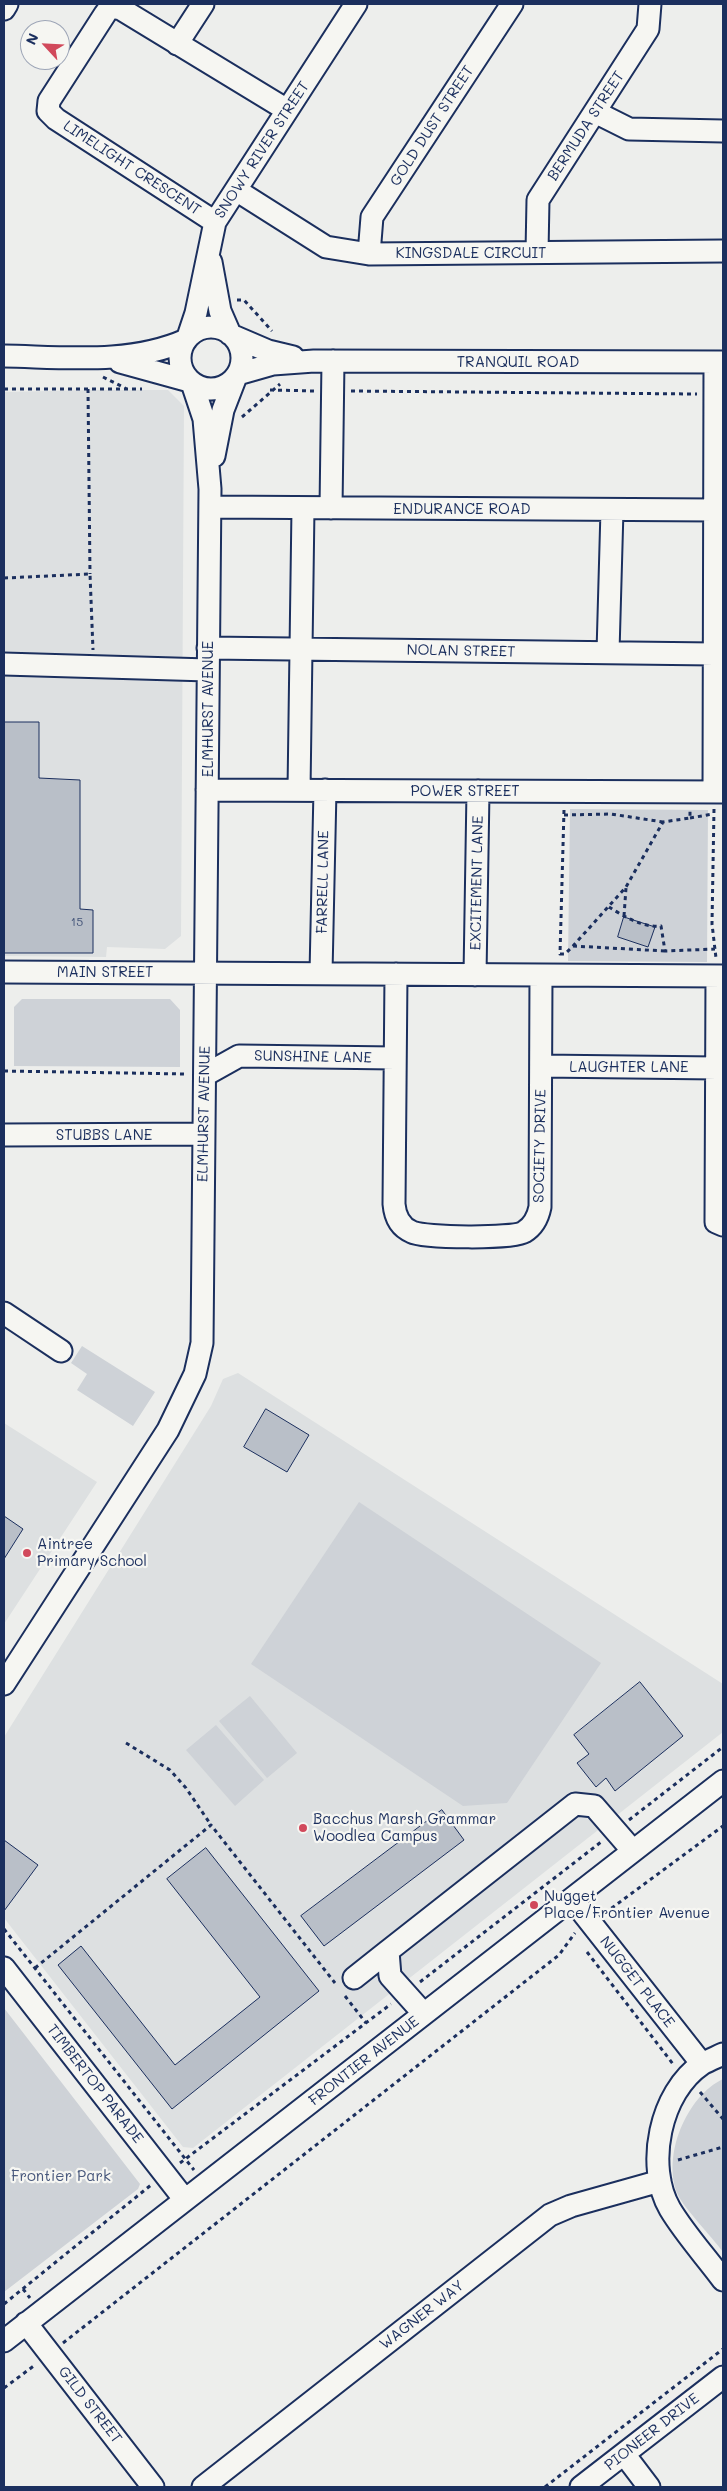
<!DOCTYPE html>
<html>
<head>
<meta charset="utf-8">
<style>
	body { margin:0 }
	#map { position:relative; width:727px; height:2491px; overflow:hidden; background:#edeeec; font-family:Mali,sans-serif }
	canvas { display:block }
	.frame { position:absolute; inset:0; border:5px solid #1b2f5e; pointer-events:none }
	.north { position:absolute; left:20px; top:20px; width:50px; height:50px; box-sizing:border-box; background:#f6f6f2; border:1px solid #9ea6b7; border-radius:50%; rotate:295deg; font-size:14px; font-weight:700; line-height:20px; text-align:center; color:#1b2f5e }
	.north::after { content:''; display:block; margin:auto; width:18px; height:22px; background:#d1495b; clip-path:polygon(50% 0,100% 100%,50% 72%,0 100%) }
</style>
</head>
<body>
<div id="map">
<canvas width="727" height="2491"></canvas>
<div class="frame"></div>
<div class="north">N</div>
</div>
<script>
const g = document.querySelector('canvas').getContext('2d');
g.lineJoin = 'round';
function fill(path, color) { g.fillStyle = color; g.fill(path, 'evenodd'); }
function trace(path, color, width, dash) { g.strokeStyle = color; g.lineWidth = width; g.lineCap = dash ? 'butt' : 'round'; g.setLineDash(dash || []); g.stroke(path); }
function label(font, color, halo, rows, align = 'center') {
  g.font = font + ' Mali,sans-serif'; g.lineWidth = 4.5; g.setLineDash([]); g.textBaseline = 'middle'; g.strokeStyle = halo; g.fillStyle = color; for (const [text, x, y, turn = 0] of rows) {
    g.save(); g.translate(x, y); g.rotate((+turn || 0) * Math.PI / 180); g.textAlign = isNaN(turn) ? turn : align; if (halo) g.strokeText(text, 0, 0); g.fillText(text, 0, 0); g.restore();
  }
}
const built = new Path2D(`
	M91 390H168L184 406 181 936 165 949 107 947 106 957 4 956V392Z
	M238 1373 723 1684V1732L193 2148 183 2147 4 1918V1737L211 1406 223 1379Z
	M4 1423 97 1482 4 1624Z`);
const green = new Path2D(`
	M570 809 708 810 707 962 568 961Z
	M22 999H170L180 1010V1067L14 1066V1007Z
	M82 1346 155 1392 133 1426 77 1390 87 1374 71 1363Z
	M359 1502 601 1663 507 1803 463 1806 251 1664Z
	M250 1696 297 1753 267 1778 219 1721Z
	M216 1725 264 1780 235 1806 186 1750Z
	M4 2008 140 2184 138 2189 4 2292Z
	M723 2079V2252C713 2238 684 2208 678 2195 661 2156 687 2096 723 2079Z`);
const building = new Path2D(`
	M4 722H39V778L80 780V909L93 910V953H4Z
	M624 917 655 927 648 947 618 937Z
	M266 1409 309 1435 287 1472 244 1447Z
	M4 1516 23 1529 4 1559Z
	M640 1682 683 1736 615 1791 606 1778 596 1787 577 1763 589 1754 574 1735Z
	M442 1810 464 1840 324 1946 301 1916Z
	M4 1840 38 1865 4 1911Z
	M206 1848 319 1991 172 2109 58 1965 81 1946 175 2065 260 1997 167 1879Z`);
const path = new Path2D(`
	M237 300H244L272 331
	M103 377 127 389
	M4 389H142
	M88 389 90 574
	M270 390 315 391
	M351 391 697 394
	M242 417 280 384
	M4 578 90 574 93 650
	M714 809 712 924 716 958
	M564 810 560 954H565L573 946 626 887 663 822 690 818V811
	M564 815 611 814 663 822
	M690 818 713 814
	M609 907C623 916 643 928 661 926L665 951 715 949
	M624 916 626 888
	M573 946 665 951
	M4 1071 186 1074
	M126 1743 170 1770 186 1788 211 1825
	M629 1820 723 1747
	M605 1913 723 1826
	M4 1929 194 2170
	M587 1952 673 2064
	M35 1968 211 1825 335 1983
	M420 1982 601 1842
	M345 1996 366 2023
	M700 2092 723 2119
	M678 2160 723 2147
	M180 2163 391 2004
	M23 2289 30 2298
	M4 2304 151 2185
	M63 2343 559 1955 575 1933
	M4 2388 35 2365
	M545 2487 723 2349`);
const minor = new Path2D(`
	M4 9 7 4
	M177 44 203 4
	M595 112 629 129 723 131
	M236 190 326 247 369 254 723 251
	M215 222 56 119 48 111 49 101 105 14 110 7 121 9 287 110
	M537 252 538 200 648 29 650 4
	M369 254 372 217 512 4
	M211 262 220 311 230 334
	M180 358a31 31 0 1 1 62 0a31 31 0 1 1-62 0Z
	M233 336 268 351 293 357
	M188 337 196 313 215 222 356 4
	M4 356C63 357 130 365 186 340
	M120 362 189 381
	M238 374 273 364 314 361 723 362
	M214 456 223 410 235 379
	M210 507 715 510
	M331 508 333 361
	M208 648 714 654
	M608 652 612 510
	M4 664 208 670
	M207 790 723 792
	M299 790 303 508
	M714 792 715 362
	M4 972 723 976
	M321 973 325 790
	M396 974 394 1204C395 1216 400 1227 412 1232 424 1238 513 1239 524 1232 534 1226 538 1217 540 1207L541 975
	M475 975 478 791
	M717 976 716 1222 723 1225
	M541 1066 717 1068
	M205 1075 239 1056 395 1058
	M4 1135 204 1134
	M4 1313 61 1351
	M4 1684 168 1430 195 1374 202 1343 210 489 204 419 192 383
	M572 1899 702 2064
	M4 1968 185 2200
	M354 1978 388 1951
	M424 2014 390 1976 388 1951 575 1804 594 1806 633 1851
	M723 2054C717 2057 709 2060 702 2064 660 2092 645 2166 670 2209 685 2234 706 2257 723 2280
	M26 2323 153 2487
	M4 2341 723 1781
	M624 2454 649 2487
	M203 2487 550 2215 571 2206 660 2181
	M581 2487 723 2377`);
const markers = [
	[27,1553,5,"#d1495b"],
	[303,1828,5,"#d1495b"],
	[534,1905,5,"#d1495b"]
];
const numberNames = [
	["15",77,922]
];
const streetNames = [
	["GOLD DUST STREET",432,126,-57],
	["BERMUDA STREET",586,126,-57],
	["SNOWY RIVER STREET",262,150,-57],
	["LIMELIGHT CRESCENT",132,168,33],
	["KINGSDALE CIRCUIT",471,253],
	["TRANQUIL ROAD",518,362],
	["ENDURANCE ROAD",462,509],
	["NOLAN STREET",461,651,1],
	["ELMHURST AVENUE",208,709,-90],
	["POWER STREET",465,791],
	["FARRELL LANE",323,882,-89],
	["EXCITEMENT LANE",477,883,-89],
	["MAIN STREET",105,972],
	["SUNSHINE LANE",313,1057,1],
	["LAUGHTER LANE",629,1067],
	["ELMHURST AVENUE",204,1114,-89],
	["STUBBS LANE",104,1135],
	["SOCIETY DRIVE",540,1146,-89],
	["NUGGET PLACE",637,1982,52],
	["FRONTIER AVENUE",364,2061,-38],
	["TIMBERTOP PARADE",95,2084,52],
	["WAGNER WAY",422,2315,-38],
	["GILD STREET",90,2405,52],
	["PIONEER DRIVE",652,2432,-38]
];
const poiNames = [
	["Aintree",37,1544],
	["Primary School",37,1561],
	["Bacchus Marsh Grammar",313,1819],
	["Woodlea Campus",313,1836],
	["Nugget",544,1896],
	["Place/Frontier Avenue",544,1913]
];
const parkNames = [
	["Frontier Park",61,2176]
];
fill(built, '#dde0e1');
fill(green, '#ced2d7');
fill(building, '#b9bfc8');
trace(building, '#1b2f5e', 1);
trace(minor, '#1b2f5e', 25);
trace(path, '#1b2f5e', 3, [4, 4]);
trace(minor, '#f6f6f2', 21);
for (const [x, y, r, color] of markers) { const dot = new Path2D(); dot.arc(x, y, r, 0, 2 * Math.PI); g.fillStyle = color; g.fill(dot); trace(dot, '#f6f6f2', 2); }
label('12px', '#425378', null, numberNames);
label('15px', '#1b2f5e', '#f6f6f2', streetNames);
label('15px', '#1b2f5e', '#f6f6f2', poiNames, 'left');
label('15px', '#48587c', '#f6f6f2', parkNames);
</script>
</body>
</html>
